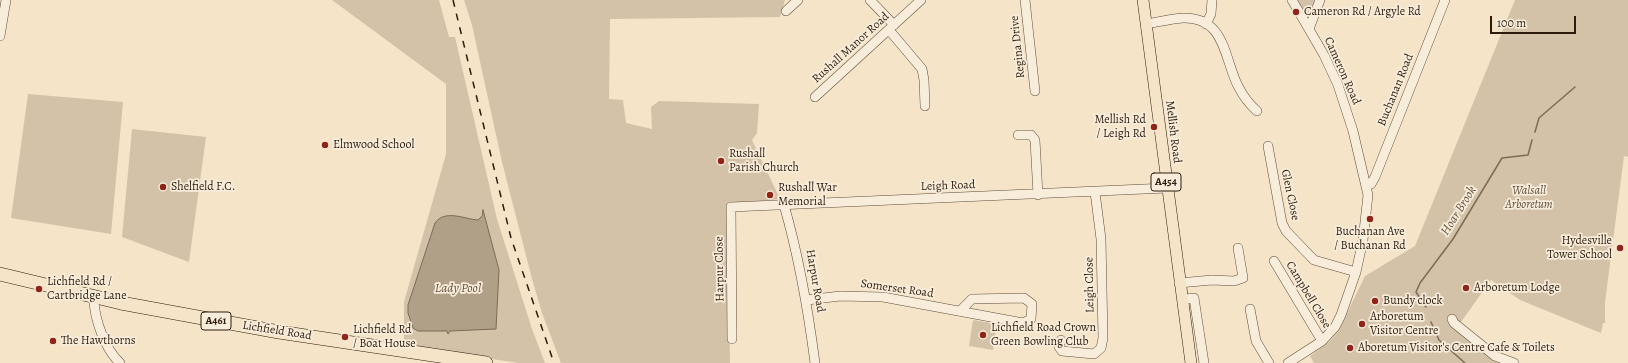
<!DOCTYPE html>
<html>
<head>
<meta charset="utf-8">
<style>
	body { margin:0 }
	#map { position:relative; width:1628px; height:363px; overflow:hidden; background:#f5e4c8; font-family:Alegreya,serif }
	canvas { display:block }
	.scale { position:absolute; left:1490px; top:16px; width:86px; height:18px; box-sizing:border-box; border:2px solid #2d1c0c; border-top:0; padding-left:5px; font-size:12px; line-height:14px; white-space:nowrap; color:#2d1c0c; -webkit-text-stroke:3px #f8eddb; paint-order:stroke }
</style>
</head>
<body>
<div id="map">
<canvas width="1628" height="363"></canvas>
<div class="scale">100 m</div>
</div>
<script>
const g = document.querySelector('canvas').getContext('2d');
g.lineJoin = 'round';
function fill(path, color) { g.fillStyle = color; g.fill(path, 'evenodd'); }
function trace(path, color, width, dash) { g.strokeStyle = color; g.lineWidth = width; g.lineCap = dash ? 'butt' : 'round'; g.setLineDash(dash || []); g.stroke(path); }
function label(font, color, halo, rows, align = 'center') {
  g.font = font + ' Alegreya,serif'; g.lineWidth = 3.5; g.setLineDash([]); g.textBaseline = 'middle'; g.strokeStyle = halo; g.fillStyle = color; for (const [text, x, y, turn = 0] of rows) {
    g.save(); g.translate(x, y); g.rotate((+turn || 0) * Math.PI / 180); g.textAlign = isNaN(turn) ? turn : align; if (halo) g.strokeText(text, 0, 0); g.fillText(text, 0, 0); g.restore();
  }
}
const green = new Path2D(`
	M332 0H439L449 37H455L497 219 532 329 545 363H519L404 346V302L446 154V84Z
	M464 0H785L780 17 610 19 609 99 623 100 626 123 652 129 651 107 659 101 759 104 757 133 752 140 780 199 727 205 730 363H561L542 313 532 279 502 162 472 25Z
	M1294 0H1318L1308 21Z
	M1515 0H1628V157L1624 156 1605 302V323H1603L1601 333 1520 300 1491 280 1461 322 1457 323 1455 329 1491 359 1499 363H1314L1310 356 1329 342 1338 332 1365 276 1415 246Z
	M28 94 123 102 111 234 11 218Z
	M132 129 206 137 189 262 122 237Z
	M973 320 997 324 993 350 969 346Z`);
const water = new Path2D(`
	M483 210 499 270 496 329 450 331 448 334 447 331H418L413 328 408 313V305L435 223C445 209 464 219 478 220L482 216Z`);
const stream = new Path2D(`
	M1535 132 1539 118 1575 87
	M1426 307 1416 292 1420 283 1453 239 1502 158 1528 155 1532 140
	M1431 322 1439 340 1465 363`);
const minor = new Path2D(`
	M870 0 894 25
	M1025 0 1035 91
	M786 11 798 0
	M1146 24C1158 22 1170 19 1183 18 1226 17 1224 59 1238 86 1243 96 1249 104 1257 111
	M1206 24 1211 14 1212 0
	M1309 29 1320 0
	M889 30 922 69 924 80 925 106
	M0 36 6 0
	M815 97 921 0
	M1018 135H1031L1035 140 1038 195
	M1268 146 1282 223 1286 231 1314 260 1356 272
	M1366 186 1371 184 1375 177 1445 0
	M784 205C799 257 808 309 815 363
	M1274 261 1322 341
	M1179 283 1212 280 1234 281 1243 278 1238 248
	M94 298C94 319 105 349 120 363
	M1186 299 1194 298 1204 363
	M807 300 840 296 883 297 1023 323 1031 319 1032 304 1024 298 972 299 960 311
	M1250 309 1256 341 1269 363
	M1452 319 1454 323 1495 356 1514 363
	M732 339 731 207 1167 188
	M1061 340 1059 347 1062 351 1094 354 1101 348 1103 338 1101 239 1095 192
	M1288 363 1322 341 1335 327 1341 315 1356 272 1363 240 1368 195 1353 131 1338 85 1324 55 1292 0`);
const major = new Path2D(`
	M1143 0 1191 363`);
const highway = new Path2D(`
	M0 274 121 303 279 332 486 363`);
const rail = new Path2D(`
	M453 0 511 238 554 363`);
const markers = [
	[1296,12,4,"#8f2418"],
	[1154,127,4,"#8f2418"],
	[325,145,4,"#8f2418"],
	[721,161,4,"#8f2418"],
	[163,187,4,"#8f2418"],
	[770,195,4,"#8f2418"],
	[1370,219,4,"#8f2418"],
	[1620,248,4,"#8f2418"],
	[1466,288,4,"#8f2418"],
	[39,289,4,"#8f2418"],
	[1375,301,4,"#8f2418"],
	[1362,324,4,"#8f2418"],
	[983,335,4,"#8f2418"],
	[345,337,4,"#8f2418"],
	[53,341,4,"#8f2418"],
	[1350,348,4,"#8f2418"]
];
const shields = [
	[1166,182,30],
	[216,321,30]
];
const shieldNames = [
	["A454",1166,182],
	["A461",216,321]
];
const poiNames = [
	["Cameron Rd / Argyle Rd",1304,12],
	["Mellish Rd",1146,120,"right"],
	["/ Leigh Rd",1146,134,"right"],
	["Elmwood School",333,145],
	["Rushall",729,154],
	["Parish Church",729,168],
	["Shelfield F.C.",171,187],
	["Rushall War",778,188],
	["Memorial",778,202],
	["Buchanan Ave",1370,232,"center"],
	["/ Buchanan Rd",1370,246,"center"],
	["Hydesville",1612,241,"right"],
	["Tower School",1612,255,"right"],
	["Lichfield Rd /",47,282],
	["Cartbridge Lane",47,296],
	["Arboretum Lodge",1474,288],
	["Bundy clock",1383,301],
	["Arboretum",1370,317],
	["Visitor Centre",1370,331],
	["Lichfield Road Crown",991,328],
	["Green Bowling Club",991,342],
	["Lichfield Rd",353,330],
	["/ Boat House",353,344],
	["The Hawthorns",61,341],
	["Aboretum Visitor's Centre Cafe & Toilets",1358,348]
];
const streetNames = [
	["Regina Drive",1018,47,-96],
	["Rushall Manor Road",851,48,-42],
	["Cameron Road",1342,71,66],
	["Buchanan Road",1396,90,-68],
	["Mellish Road",1173,132,83],
	["Leigh Road",948,186,-2],
	["Glen Close",1290,195,78],
	["Harpur Close",720,269,-91],
	["Harpur Road",815,281,80],
	["Leigh Close",1090,285,-91],
	["Somerset Road",897,289,8],
	["Campbell Close",1308,295,59],
	["Lichfield Road",277,331,9]
];
const parkNames = [
	["Walsall",1529,191],
	["Arboretum",1529,205]
];
const waterNames = [
	["Hoar Brook",1459,211,-58],
	["Lady Pool",458,289]
];
fill(green, '#d3c2a8');
fill(water, '#b1a088');
trace(water, '#7c6b56', 1);
trace(stream, '#7c6b56', 1.5);
trace(minor, '#5f4e3b', 10);
trace(major, '#2d1c0c', 12);
trace(highway, '#2d1c0c', 14);
trace(minor, '#f8eddb', 9);
trace(major, '#f5e4c8', 11);
trace(highway, '#f5e4c8', 13);
trace(rail, '#2d1c0c', 1.5, [7, 7]);
for (const [x, y, r, color] of markers) { const dot = new Path2D(); dot.arc(x, y, r, 0, 2 * Math.PI); g.fillStyle = color; g.fill(dot); trace(dot, '#f8eddb', 1.5); }
for (const [x, y, w] of shields) { const box = new Path2D(); box.roundRect(x - w / 2, y - 9, w, 18, 3); g.fillStyle = '#f8eddb'; g.fill(box); trace(box, '#2d1c0c', 1); }
label('bold 11px', '#2d1c0c', null, shieldNames);
label('12px', '#2d1c0c', '#f8eddb', poiNames, 'left');
label('12px', '#2d1c0c', '#f8eddb', streetNames);
label('italic 12px', '#5f4e3b', '#f8eddb', parkNames);
label('italic 13px', '#62513e', '#f8eddb', waterNames);
</script>
</body>
</html>
